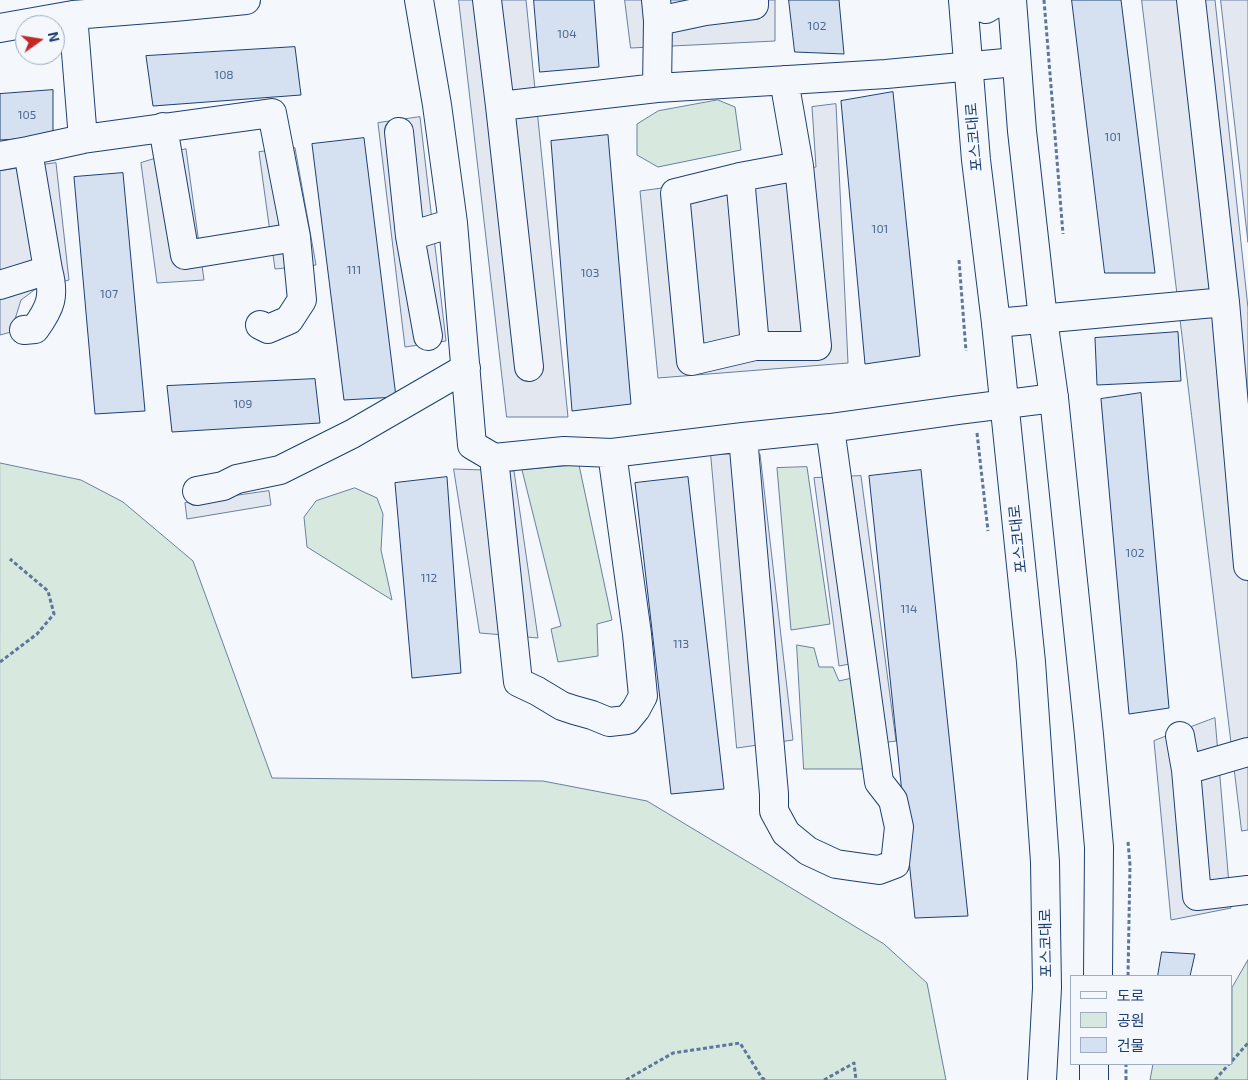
<!DOCTYPE html>
<html>
<head>
<meta charset="utf-8">
<style>
	body { margin:0 }
	#map { position:relative; width:1248px; height:1080px; overflow:hidden; background:#f4f7fb; font-family:"Exo 2","Noto Sans KR",sans-serif }
	canvas { display:block }
	.legend { position:absolute; left:1070px; top:975px; width:162px; height:90px; box-sizing:border-box; background:#f4f7fb; border:1px solid #9eadc5; margin:0; padding:6px 9px; list-style:none; font-size:15px; color:#1d3f73 }
	.legend li { display:flex; align-items:center; gap:10px; height:25px }
	.legend b { width:25px; border:1px solid #9eadc5 }
	.north { position:absolute; left:15px; top:15px; width:50px; height:50px; box-sizing:border-box; background:#f4f7fb; border:1px solid #9eadc5; border-radius:50%; rotate:77deg; font-size:14px; font-weight:700; line-height:20px; text-align:center; color:#1d3f73 }
	.north::after { content:''; display:block; margin:auto; width:18px; height:22px; background:#c62828; clip-path:polygon(50% 0,100% 100%,50% 72%,0 100%) }
</style>
</head>
<body>
<div id="map">
<canvas width="1248" height="1080"></canvas>
<ul class="legend">
<li><b style="height:6px;background:#f4f7fb"></b>도로</li>
<li><b style="height:14px;background:#d7e8df"></b>공원</li>
<li><b style="height:14px;background:#d5e0f0"></b>건물</li>
</ul>
<div class="north">N</div>
</div>
<script>
const g = document.querySelector('canvas').getContext('2d');
g.lineJoin = 'round';
function fill(path, color) { g.fillStyle = color; g.fill(path, 'evenodd'); }
function trace(path, color, width, dash) { g.strokeStyle = color; g.lineWidth = width; g.lineCap = dash ? 'butt' : 'round'; g.setLineDash(dash || []); g.stroke(path); }
function label(font, color, halo, rows, align = 'center') {
  g.font = font + ' "Exo 2","Noto Sans KR",sans-serif'; g.lineWidth = 4; g.setLineDash([]); g.textBaseline = 'middle'; g.strokeStyle = halo; g.fillStyle = color; for (const [text, x, y, turn = 0] of rows) {
    g.save(); g.translate(x, y); g.rotate((+turn || 0) * Math.PI / 180); g.textAlign = isNaN(turn) ? turn : align; if (halo) g.strokeText(text, 0, 0); g.fillText(text, 0, 0); g.restore();
  }
}
const green = new Path2D(`
	M718 100 735 107 741 150 658 167 637 155V124L658 111Z
	M0 463 81 480 123 502 193 561 272 778 543 781 647 801 884 944 927 983 946 1080H0Z
	M579 465 612 620 597 624 598 656 558 662 551 629 561 626 522 470Z
	M807 467 830 624 791 630 777 468Z
	M355 488 377 498 383 514 381 550 392 600 307 547 304 517 316 501Z
	M797 645 814 648 819 667H833L839 681 852 678 870 769H804Z
	M1248 960V1080H1150L1153 1064H1232V988Z`);
const parking = new Path2D(`
	M459 0H526L568 417H507Z
	M625 0H775V41L631 48Z
	M1142 0H1215L1248 308V830L1242 831Z
	M1221 0H1248V242Z
	M836 104 848 363 658 378 640 191 816 167 812 107Z
	M420 117 446 341 405 347 378 123Z
	M295 148 316 265 275 269 259 152Z
	M186 149 204 280 157 283 141 163Z
	M56 163 69 280 37 288 21 300 11 332 0 335V171Z
	M711 454H760L793 740 737 748Z
	M454 469 514 471 538 638 480 633Z
	M861 476 896 741 867 745 855 663 839 666 814 478Z
	M269 491 271 505 187 519 185 503Z
	M1215 718 1231 908 1171 920 1154 741Z`);
const building = new Path2D(`
	M534 0H594L599 67 540 72Z
	M789 0H839L844 54 795 52Z
	M1072 0H1121L1155 273H1105Z
	M295 47 301 95 153 106 146 56Z
	M53 90V137L0 140V94Z
	M893 92 920 356 865 364 841 101Z
	M608 135 631 404 572 411 551 141Z
	M364 138 396 397 344 400 312 144Z
	M123 173 145 411 95 414 74 177Z
	M1178 332 1181 381 1097 385 1095 338Z
	M315 379 320 423 172 432 167 386Z
	M1141 393 1169 708 1129 714 1101 399Z
	M921 470 968 916 915 918 869 476Z
	M447 477 461 673 412 678 395 483Z
	M688 477 724 789 671 794 635 483Z
	M1162 952 1195 954 1190 976H1158Z`);
const path = new Path2D(`
	M1044 0 1063 234
	M959 260 966 351
	M977 433 988 531
	M0 662 37 634 54 614 48 591 10 559
	M1128 842 1130 865 1128 976
	M1232 1061 1248 1043
	M626 1080 673 1053 740 1043 762 1078 766 1080
	M824 1080 854 1063 856 1080
	M1126 1080V1064
	M1215 1080 1229 1064`);
const minor = new Path2D(`
	M173 0 174 7 246 0
	M419 0 437 105 453 223 472 445 494 458 564 451 612 453 743 437 830 428 959 410 1054 398
	M487 0 500 106
	M656 0 658 21 657 88
	M1191 0 1225 302 1248 566
	M658 21 705 11 754 5V0
	M0 28 73 15
	M784 80 799 166 817 346H755L691 361 675 193 740 177 799 166
	M163 127 185 255 296 237 272 113 83 139 73 15 174 7
	M399 132 410 236 453 223
	M0 156 28 151 83 139
	M740 177 755 346
	M410 236 428 336
	M0 285 48 270 28 151
	M996 323 1225 302
	M260 325 268 329 289 320 302 300 296 237
	M24 330 35 329C51 307 55 296 48 270
	M529 367 500 106 657 88 886 74 1016 62
	M743 437 774 794V811L786 833 808 851 836 864 857 867 879 870 895 864 899 827 893 800 879 782 830 428
	M494 458 518 682 537 691 562 706 574 710 592 715 609 722 627 720 636 709 643 696 637 634 612 453
	M197 491 223 486 237 479 280 470 352 434 466 368
	M1180 736 1186 770 1197 896 1248 890
	M1186 770 1248 752`);
const major = new Path2D(`
	M963 0 976 160 996 323 1031 662 1045 862 1047 988 1042 1080
	M1012 0 1022 131 1043 319 1054 398 1089 735 1099 847 1098 976
	M963 1 986 9 1001 0
	M1094 1080V1064`);
const numberNames = [
	["102",817,26],
	["104",567,34],
	["108",224,75],
	["105",27,115],
	["101",1113,137],
	["101",880,229],
	["111",354,270],
	["103",590,273],
	["107",109,294],
	["109",243,404],
	["102",1135,553],
	["112",429,578],
	["114",909,609],
	["113",681,644]
];
const streetNames = [
	["포스코대로",974,137,-95],
	["포스코대로",1018,539,-96],
	["포스코대로",1046,943,-91]
];
fill(green, '#d7e8df');
trace(green, '#687fa3', 1);
fill(parking, '#e3e8f0');
trace(parking, '#687fa3', 1);
fill(building, '#d5e0f0');
trace(building, '#1d3f73', 1);
trace(minor, '#1d3f73', 30);
trace(major, '#1d3f73', 30);
trace(path, '#5e769c', 3, [4, 2.5]);
trace(minor, '#f4f7fb', 28);
trace(major, '#f4f7fb', 28);
label('12px', '#4b6792', null, numberNames);
label('15px', '#1d3f73', '#f4f7fb', streetNames);
</script>
</body>
</html>
